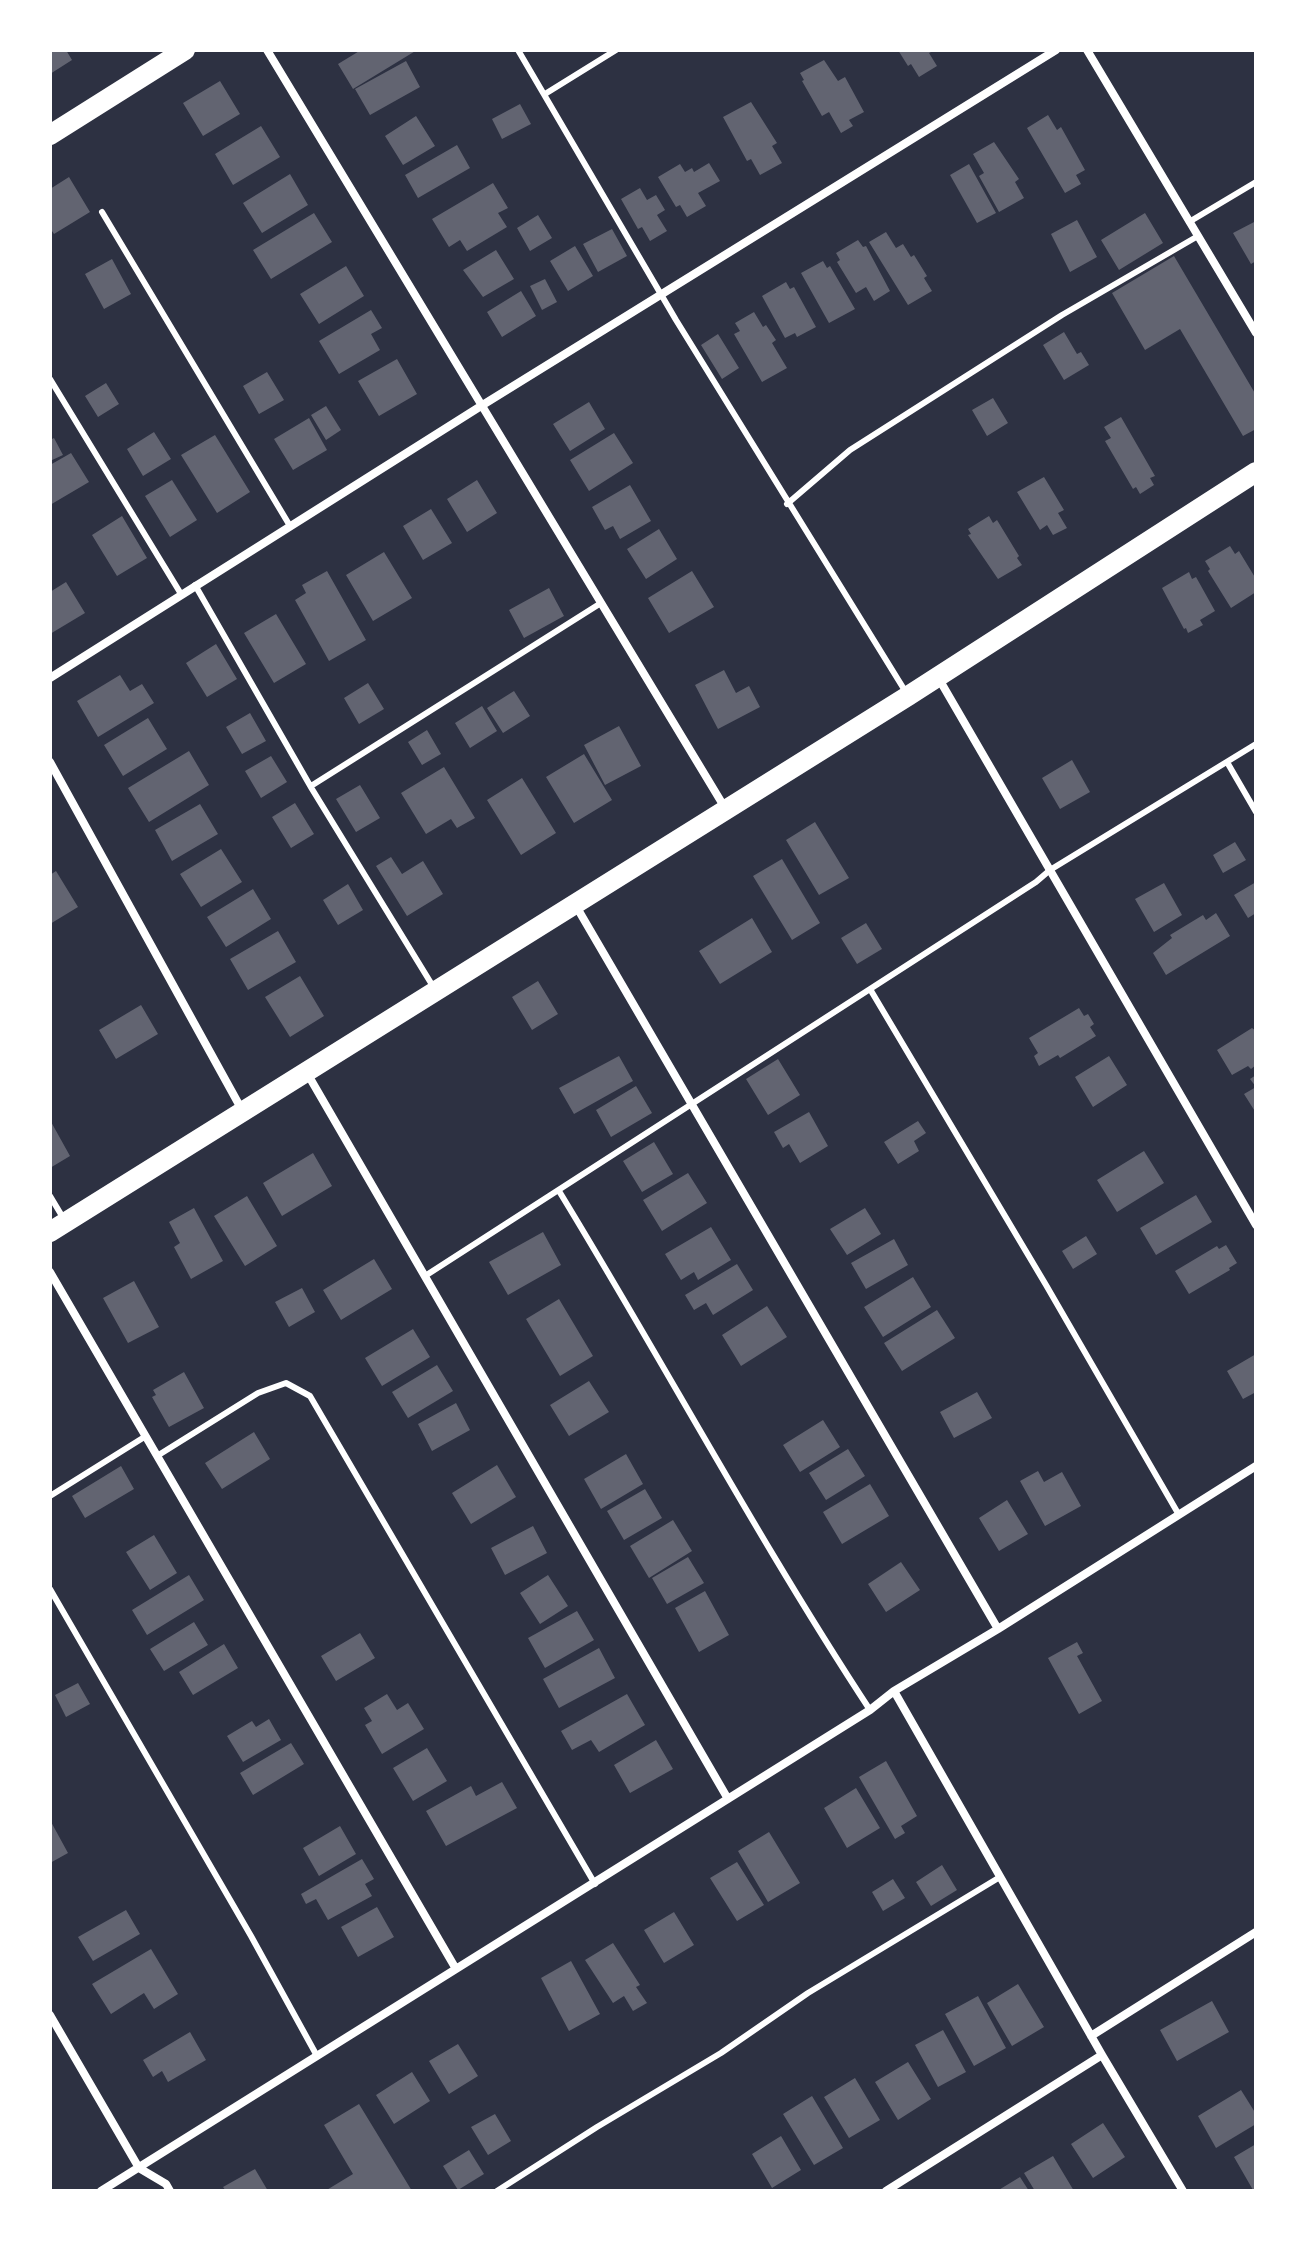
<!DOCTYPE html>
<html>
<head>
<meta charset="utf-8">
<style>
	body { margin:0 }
	#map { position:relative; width:1306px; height:2241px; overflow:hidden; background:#2d3142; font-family:"Times New Roman",serif }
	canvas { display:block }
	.frame { position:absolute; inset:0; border:52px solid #fff; pointer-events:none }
</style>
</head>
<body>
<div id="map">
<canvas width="1306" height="2241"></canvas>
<div class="frame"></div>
</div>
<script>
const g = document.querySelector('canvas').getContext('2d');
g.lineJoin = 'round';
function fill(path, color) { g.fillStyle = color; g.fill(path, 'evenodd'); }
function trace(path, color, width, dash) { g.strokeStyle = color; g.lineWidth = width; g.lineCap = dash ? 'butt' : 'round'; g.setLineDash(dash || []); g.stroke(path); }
const building = new Path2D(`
	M50 50H66L72 60 50 74Z
	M361 50H417L353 89 338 64Z
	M898 50H935L929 53 937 66 919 77 911 64 908 66Z
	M824 60 838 81 845 77 864 112 849 120 853 126 841 133 829 112 822 116 802 81 804 80 800 73Z
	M406 61 420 87 370 115 355 89Z
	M220 81 240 114 203 136 183 103Z
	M751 102 777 143 772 146 782 163 760 175 751 159 747 161 723 117Z
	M520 104 531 124 502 139 492 119Z
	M1048 115 1057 130 1061 127 1085 170 1076 175 1081 184 1065 193 1027 128Z
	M416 116 435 146 403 165 385 136Z
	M261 126 280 157 233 185 215 154Z
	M994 142 1019 179 1015 182 1024 198 999 212 979 176 984 173 973 154Z
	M457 145 470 168 418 198 405 175Z
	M709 163 720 181 698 193 706 206 687 217 680 205 676 207 658 177 680 164 685 172 692 168 694 172Z
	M969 164 996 213 977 223 950 175Z
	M290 174 308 205 262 233 243 203Z
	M69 177 90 212 54 234 50 228V189Z
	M493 183 508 208 498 213 507 227 467 251 460 240 449 247 432 219Z
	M640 188 647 200 656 195 665 210 657 215 667 231 650 241 642 227 638 229 621 199Z
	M314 213 332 242 271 279 253 250Z
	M1145 213 1163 243 1119 270 1101 240Z
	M538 215 552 238 530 251 517 228Z
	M1077 220 1097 257 1070 272 1051 234Z
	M1256 221V261L1251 264 1233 233Z
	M612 229 627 256 598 272 583 244Z
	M886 232 896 248 903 244 911 257 914 255 927 276 924 278 932 291 908 305 869 242Z
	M858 240 863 247 866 246 890 291 874 301 866 287 856 293 837 262 840 260 836 253Z
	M575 246 593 276 568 291 550 261Z
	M496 250 514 279 483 297 463 270Z
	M1174 256 1256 395V429L1243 436 1180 329 1145 350 1112 293Z
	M112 259 131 294 104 309 85 274Z
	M823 261 827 268 830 266 855 309 829 323 801 273Z
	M346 266 364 296 319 324 300 294Z
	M545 279 557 302 542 310 530 286Z
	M786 282 790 289 794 287 816 327 797 337 795 333 785 338 762 296Z
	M521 291 536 316 502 337 487 312Z
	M371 310 382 328 371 334 380 350 339 374 319 341Z
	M754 312 763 327 766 325 776 340 772 343 787 368 762 382 734 334 740 331 735 323Z
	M1064 332 1077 354 1081 352 1089 365 1064 380 1043 345Z
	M718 334 739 368 722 379 701 345Z
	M397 359 417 394 379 416 358 381Z
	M267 372 284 400 259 414 243 386Z
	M106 383 119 404 98 417 85 396Z
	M993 398 1008 423 987 436 972 410Z
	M589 402 605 429 570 451 553 424Z
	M326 406 341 430 326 440 311 415Z
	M1121 417 1155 476 1150 478 1154 485 1140 494 1136 487 1133 489 1105 441 1111 438 1104 427Z
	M309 418 327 450 293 470 274 439Z
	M154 432 171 459 143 476 127 449Z
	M614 433 633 463 589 491 570 460Z
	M215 435 250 492 217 513 181 455Z
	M54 438 63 455 50 461V440Z
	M71 453 89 482 50 505V465Z
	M1044 477 1064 510 1058 513 1067 528 1053 535 1047 525 1040 530 1017 492Z
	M172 480 197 520 170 537 145 496Z
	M477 480 497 513 467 532 447 499Z
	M630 485 651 521 620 539 613 526 605 530 592 507Z
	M431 509 452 543 423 560 403 526Z
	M122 516 147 558 117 576 92 535Z
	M989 516 993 523 997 520 1019 556 1017 558 1022 565 998 579 968 535 971 534 968 529Z
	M659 529 677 559 646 579 627 549Z
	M1230 546 1235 554 1239 551 1256 579V592L1231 608 1208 571 1210 569 1205 561Z
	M384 552 412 598 373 621 346 575Z
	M327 571 366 640 329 661 295 600 306 593 302 585Z
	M692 571 714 607 669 633 648 598Z
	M1189 572 1192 579 1196 577 1215 611 1200 620 1203 625 1188 633 1186 628 1184 629 1162 588Z
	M66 582 85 613 50 634V592Z
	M549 588 564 616 524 638 509 610Z
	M276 614 306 664 274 683 244 633Z
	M216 644 237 679 207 697 186 663Z
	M724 670 736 693 749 686 760 707 718 729 695 685Z
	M120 675 130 691 142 684 154 703 98 737 77 701Z
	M368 683 384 709 359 724 344 698Z
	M514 691 530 716 503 733 487 708Z
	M482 706 497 731 470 748 455 723Z
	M250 713 266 741 242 754 226 727Z
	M148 718 167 749 123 776 104 745Z
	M619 726 641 766 605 785 584 745Z
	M427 730 441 754 422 765 408 742Z
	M189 751 209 785 149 822 128 788Z
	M584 754 612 800 574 823 546 777Z
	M271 756 287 782 261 798 245 771Z
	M1072 760 1090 792 1060 809 1042 778Z
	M444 767 475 818 457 828 451 819 426 834 401 793Z
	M522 778 556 833 521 855 487 800Z
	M360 785 380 818 356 832 336 799Z
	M295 803 314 834 291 848 272 817Z
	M200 804 218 834 172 861 155 830Z
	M815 822 849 878 819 895 786 840Z
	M1235 842 1246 860 1223 873 1213 855Z
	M221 849 242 882 201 907 180 874Z
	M391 857 402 874 423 861 443 894 407 916 376 866Z
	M782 859 820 923 792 940 753 876Z
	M56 871 78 907 50 924V875Z
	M1256 882V913L1248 918 1234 895Z
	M1164 883 1182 915 1154 932 1135 899Z
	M348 884 363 910 338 925 323 900Z
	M253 889 271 919 226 947 207 917Z
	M1216 913 1230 936 1166 975 1153 953 1172 938 1170 935 1203 915 1206 920Z
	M752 918 772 952 720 984 699 951Z
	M866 923 882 949 857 964 841 938Z
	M278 931 296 962 248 990 230 959Z
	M300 976 324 1016 290 1037 265 997Z
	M538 981 558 1014 532 1030 512 997Z
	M141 1005 158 1034 116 1059 99 1030Z
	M1079 1008 1084 1016 1088 1014 1094 1024 1090 1027 1096 1036 1060 1058 1058 1055 1039 1066 1034 1056 1038 1053 1029 1038Z
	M1252 1028 1256 1031V1065L1251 1069 1248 1066 1232 1075 1217 1050Z
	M619 1056 633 1081 574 1114 559 1088Z
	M1109 1056 1127 1085 1093 1107 1075 1077Z
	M778 1059 800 1095 768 1115 746 1079Z
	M1256 1075V1113L1244 1094 1256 1087 1250 1079Z
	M636 1086 652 1113 611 1137 596 1110Z
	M809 1112 828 1146 800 1163 789 1144 783 1148 774 1132Z
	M50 1120 70 1156 50 1168Z
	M918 1121 926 1133 914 1141 919 1151 898 1164 884 1142Z
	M654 1142 673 1174 642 1192 623 1161Z
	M1144 1151 1164 1183 1117 1212 1097 1180Z
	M313 1153 332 1186 282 1216 263 1183Z
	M688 1173 707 1203 662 1231 643 1200Z
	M1196 1195 1212 1222 1156 1255 1140 1228Z
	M247 1196 277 1246 245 1266 214 1216Z
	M194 1208 223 1261 191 1279 174 1247 180 1243 169 1222Z
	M865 1208 881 1234 847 1255 830 1229Z
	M711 1227 731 1260 698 1280 694 1272 681 1280 665 1254Z
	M543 1232 561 1265 508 1295 489 1262Z
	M1086 1236 1097 1254 1073 1269 1062 1251Z
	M894 1239 908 1265 866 1289 851 1263Z
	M1226 1245 1237 1263 1229 1268 1230 1270 1189 1294 1175 1271 1217 1246 1219 1249Z
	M374 1259 392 1289 341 1320 323 1290Z
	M737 1264 753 1290 713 1315 706 1303 694 1310 685 1295Z
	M913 1277 931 1307 883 1337 864 1307Z
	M134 1281 159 1327 128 1343 103 1298Z
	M302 1288 315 1312 289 1327 275 1302Z
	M559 1299 593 1356 560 1376 526 1319Z
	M767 1306 787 1337 741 1366 722 1335Z
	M937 1310 955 1338 902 1371 884 1343Z
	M413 1329 430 1357 382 1386 365 1358Z
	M1256 1354V1392L1243 1399 1227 1371Z
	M437 1365 453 1391 408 1418 392 1392Z
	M184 1372 204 1408 169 1427 152 1397 156 1395 153 1390Z
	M589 1381 609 1412 569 1436 550 1405Z
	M977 1392 992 1418 954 1438 940 1412Z
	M456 1403 470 1430 432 1451 418 1424Z
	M823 1420 840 1447 800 1472 783 1445Z
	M254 1432 270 1459 222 1489 205 1463Z
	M848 1449 865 1476 826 1500 809 1473Z
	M626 1454 643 1484 601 1509 584 1479Z
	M497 1465 516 1497 471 1524 452 1493Z
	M121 1466 134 1489 85 1518 72 1496Z
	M1038 1471 1044 1482 1062 1472 1081 1506 1045 1526 1020 1481Z
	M870 1484 889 1516 842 1544 823 1512Z
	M645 1489 662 1518 624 1540 607 1511Z
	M1007 1500 1028 1534 999 1551 979 1518Z
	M673 1520 692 1551 649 1578 630 1546Z
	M533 1526 547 1553 505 1575 491 1548Z
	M154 1535 177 1573 150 1590 126 1552Z
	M688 1557 704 1583 667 1604 652 1578Z
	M901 1562 920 1590 886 1612 868 1584Z
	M189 1575 204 1600 147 1635 132 1610Z
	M548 1575 568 1606 540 1624 520 1593Z
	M705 1591 729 1635 699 1652 675 1608Z
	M577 1611 594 1640 545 1668 528 1638Z
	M194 1622 208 1645 164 1671 150 1649Z
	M360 1633 375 1658 336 1681 321 1656Z
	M1077 1642 1083 1653 1077 1656 1102 1701 1079 1714 1048 1658Z
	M224 1644 238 1668 193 1695 179 1672Z
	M599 1648 615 1678 559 1708 543 1679Z
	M78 1683 90 1704 66 1717 55 1695Z
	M387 1694 397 1710 408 1703 424 1729 382 1754 365 1725 372 1721 364 1708Z
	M627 1694 645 1725 599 1752 591 1740 572 1750 561 1731Z
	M269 1719 281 1740 243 1762 227 1736 252 1721 256 1727Z
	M656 1740 673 1769 630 1793 614 1765Z
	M291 1743 304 1764 253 1795 240 1773Z
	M427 1748 447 1781 413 1801 393 1768Z
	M886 1761 917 1816 901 1826 905 1833 895 1839 859 1777Z
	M502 1782 517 1808 446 1846 426 1811 471 1786 476 1796Z
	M856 1788 880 1828 847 1848 824 1808Z
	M50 1820 68 1853 50 1863Z
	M340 1826 356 1854 319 1876 303 1848Z
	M769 1832 800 1883 768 1902 738 1851Z
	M362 1859 374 1879 365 1884 372 1896 328 1920 316 1899 306 1904 301 1894Z
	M737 1862 764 1905 737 1921 710 1878Z
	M942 1865 957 1890 931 1906 916 1882Z
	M893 1879 905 1898 883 1911 872 1892Z
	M377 1907 394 1937 358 1957 341 1927Z
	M126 1910 140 1934 93 1961 78 1937Z
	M674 1912 694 1945 664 1963 644 1930Z
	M613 1943 640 1985 636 1987 647 2003 633 2011 624 1996 613 2003 585 1960Z
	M151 1949 178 1994 154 2009 144 1993 111 2014 92 1984Z
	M571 1961 600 2014 569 2031 541 1978Z
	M1018 1984 1044 2027 1012 2046 987 2003Z
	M978 1996 1006 2048 974 2066 945 2014Z
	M1212 2001 1229 2032 1177 2061 1160 2030Z
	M943 2030 966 2072 938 2087 915 2045Z
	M190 2032 206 2060 168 2082 162 2071 153 2077 143 2060Z
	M458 2044 478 2076 449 2094 429 2061Z
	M908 2062 931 2099 898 2120 875 2082Z
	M412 2072 430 2101 394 2124 376 2095Z
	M855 2078 880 2120 849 2138 824 2097Z
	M1241 2090 1256 2114V2124L1216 2148 1198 2116Z
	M812 2096 843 2148 814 2165 783 2114Z
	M359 2104 412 2191H325L353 2174 324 2125Z
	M495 2114 511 2141 488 2155 471 2127Z
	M1103 2123 1125 2157 1093 2178 1071 2144Z
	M781 2136 801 2170 772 2188 752 2154Z
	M1256 2144V2188L1253 2190 1234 2157Z
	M469 2150 484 2174 458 2190 443 2166Z
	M1053 2156 1074 2191H1035L1024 2173Z
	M255 2169 268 2191H226L223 2187Z
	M1020 2177 1029 2191H997Z`);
const service = new Path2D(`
	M518 50 676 320 907 694
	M545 94 616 50
	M102 212 290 526
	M1189 222 1256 182
	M50 379 181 594
	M787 504 850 450 1062 315 1198 236
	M195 585 312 789 434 988
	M1227 762 1256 812
	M311 786 601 603
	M870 989 1046 1285 1179 1515
	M559 1191C664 1363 759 1541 870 1710
	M50 1196 65 1221
	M425 1276 1036 882 1050 870 1256 744
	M157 1456 258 1393 286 1383 310 1396 595 1884
	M50 1496 146 1436
	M50 1589 251 1936 317 2056
	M497 2191 597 2127 721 2053 808 1993 1000 1877`);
const minor = new Path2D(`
	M267 50 725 808
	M1087 50 1256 333
	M50 678 481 406 1056 50
	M939 679 1256 1225
	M50 762 242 1110
	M576 906 998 1629
	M307 1073 728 1799
	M50 1272 456 1969
	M894 1691 1102 2055 1183 2191
	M50 2015 139 2168 166 2184 170 2191
	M1091 2036 1256 1932
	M101 2191 870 1710 894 1691 998 1629 1256 1466
	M886 2191 1102 2055`);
const trunk = new Path2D(`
	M50 135 185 50
	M50 1232 908 696 1256 472`);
fill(building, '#626471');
trace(service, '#fff', 6);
trace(minor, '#fff', 8);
trace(trunk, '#fff', 20);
</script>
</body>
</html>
